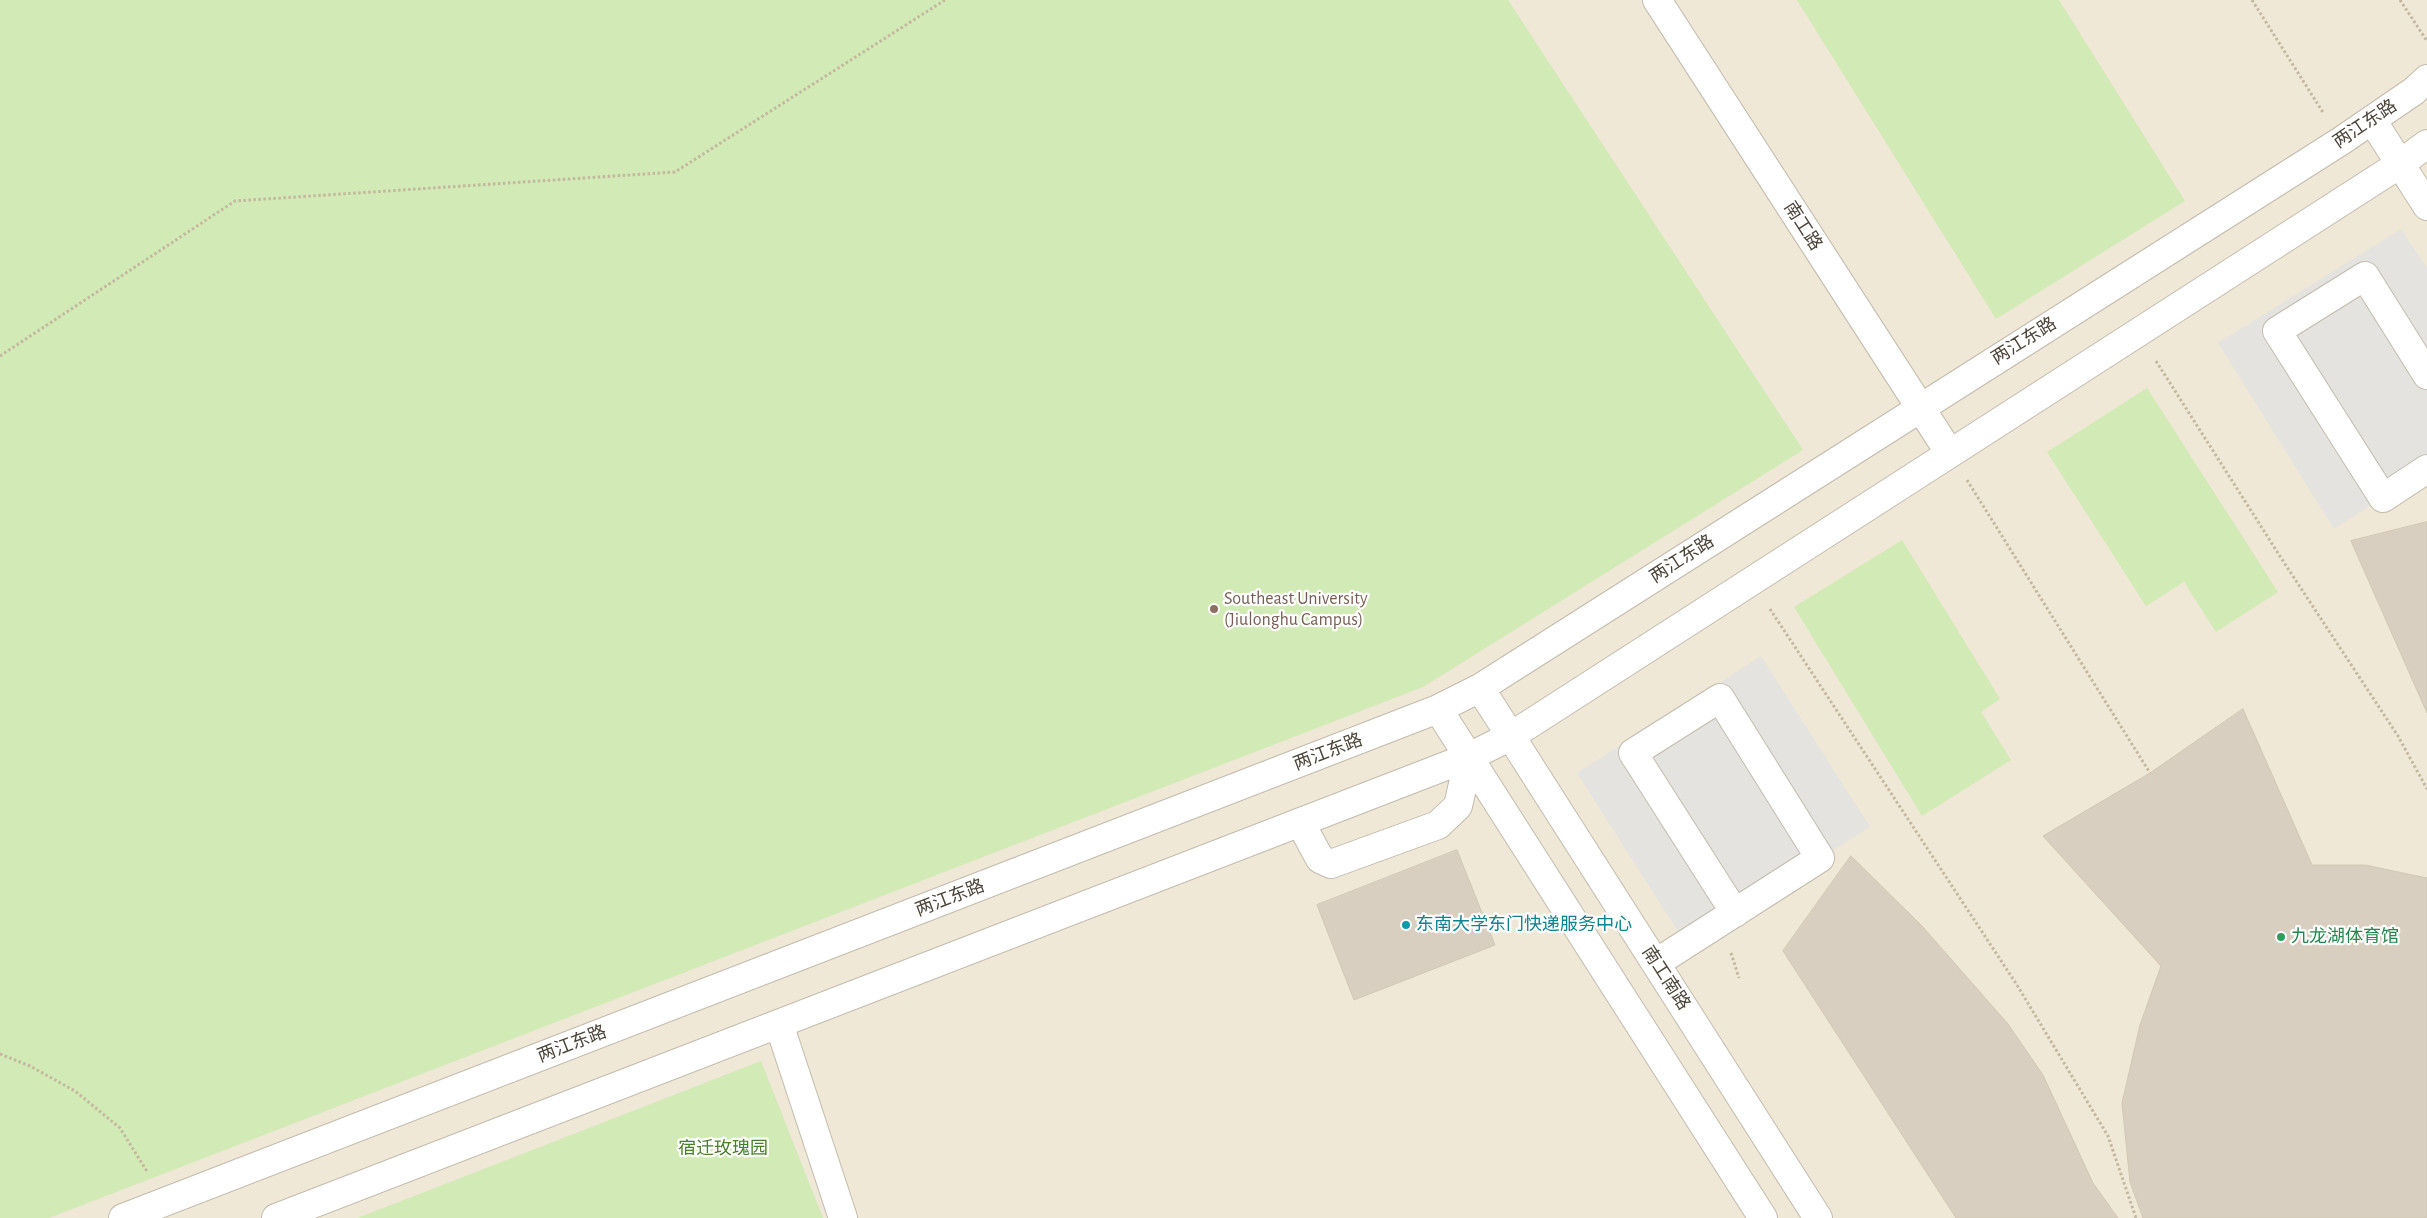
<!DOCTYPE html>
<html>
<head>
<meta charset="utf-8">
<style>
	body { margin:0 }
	canvas { display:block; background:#f6f3ec }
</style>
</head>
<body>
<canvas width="2427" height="1218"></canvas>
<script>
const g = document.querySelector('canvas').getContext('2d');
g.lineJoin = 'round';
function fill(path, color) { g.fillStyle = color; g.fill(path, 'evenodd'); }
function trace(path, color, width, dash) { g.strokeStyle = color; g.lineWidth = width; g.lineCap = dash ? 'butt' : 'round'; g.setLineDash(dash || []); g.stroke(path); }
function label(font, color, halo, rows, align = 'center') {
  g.font = font + ' "Alegreya Sans","Noto Sans SC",sans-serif'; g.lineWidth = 4.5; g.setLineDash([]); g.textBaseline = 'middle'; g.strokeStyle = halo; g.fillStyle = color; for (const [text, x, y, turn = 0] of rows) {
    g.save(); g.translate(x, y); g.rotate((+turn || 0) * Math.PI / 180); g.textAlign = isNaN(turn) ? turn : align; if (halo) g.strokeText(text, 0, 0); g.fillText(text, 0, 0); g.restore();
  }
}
const education = new Path2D(`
	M0 0H2427V1218H0Z`);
const green = new Path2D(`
	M0 0H1508L1803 450 1423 687 49 1218H0Z
	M1797 0H2059L2185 201 1996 319Z
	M2147 388 2278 592 2216 632 2184 582 2146 606 2047 452Z
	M1902 540 2000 699 1981 712 2011 760 1922 816 1794 607Z
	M761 1061 823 1218H357L409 1198Z`);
const parking = new Path2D(`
	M2401 229 2427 268V469L2334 529 2218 343Z
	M1761 656 1870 827 1686 944 1577 773Z`);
const building = new Path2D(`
	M2427 522V713L2351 541Z
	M2243 709 2312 865H2365L2427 878V1218H2143L2130 1182 2122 1103 2140 1025 2161 966 2043 836 2150 773Z
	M1457 850 1495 945 1354 1000 1317 905Z
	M1851 856 1922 926 2008 1024 2043 1075 2093 1183 2118 1218H1956L1783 951Z`);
const path = new Path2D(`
	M2252 0 2324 114
	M2400 0 2427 41
	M0 356 235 201 675 172 945 0
	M2156 361 2283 561 2398 736 2427 789
	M1967 480 2150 773
	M1770 609 2017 985 2108 1136 2136 1218
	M1731 953 1739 978
	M0 1054 30 1066 75 1091 120 1128 148 1173`);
const minor = new Path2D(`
	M1657 0 1949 452
	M2372 120 2427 206
	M2427 375 2365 276 2277 331 2383 498 2427 469
	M1480 688 1818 1218
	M1438 709 1763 1218
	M1300 822 1320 859 1331 864 1438 825 1458 806 1469 757
	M1656 963C1710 928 1766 893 1820 858L1720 698 1633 753 1735 913
	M779 1024 843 1218
	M123 1218 1438 709 1480 688 2341 141 2414 91 2427 79
	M276 1218 1469 757 1511 736 2400 164 2427 144`);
const markers = [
	[1214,609,5,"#8d6e63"],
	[1406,925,5,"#0f9aa8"],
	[2281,937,5,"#2e9e5b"]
];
const streetNames = [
	["两江东路",2365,124,-34],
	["南工路",1803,226,57],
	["两江东路",2024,341,-32],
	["两江东路",1682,559,-33],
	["两江东路",1328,752,-21],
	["两江东路",950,898,-21],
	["南工南路",1666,978,57],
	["两江东路",572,1044,-21]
];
const educationNames = [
	["Southeast University",1224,599],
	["(Jiulonghu Campus)",1224,620]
];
const cultureNames = [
	["东南大学东门快递服务中心",1416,925]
];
const leisureNames = [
	["九龙湖体育馆",2291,937]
];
const parkNames = [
	["宿迁玫瑰园",723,1149]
];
fill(education, '#efe8d6');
fill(green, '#d2eab5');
fill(parking, '#e5e3e0');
fill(building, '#d8cfc1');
trace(building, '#d3c7b4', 1);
trace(minor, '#c2bbae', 30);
trace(path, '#c4b79f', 3, [2.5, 2.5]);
trace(minor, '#fff', 28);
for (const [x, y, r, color] of markers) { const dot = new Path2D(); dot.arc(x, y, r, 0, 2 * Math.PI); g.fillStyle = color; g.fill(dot); trace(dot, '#fff', 2); }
label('18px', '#4b4439', '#fff', streetNames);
label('18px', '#785e54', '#fff', educationNames, 'left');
label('18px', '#0d838f', '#fff', cultureNames, 'left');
label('18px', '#27864d', '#fff', leisureNames, 'left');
label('18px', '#4a7f2a', '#fff', parkNames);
</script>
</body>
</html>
